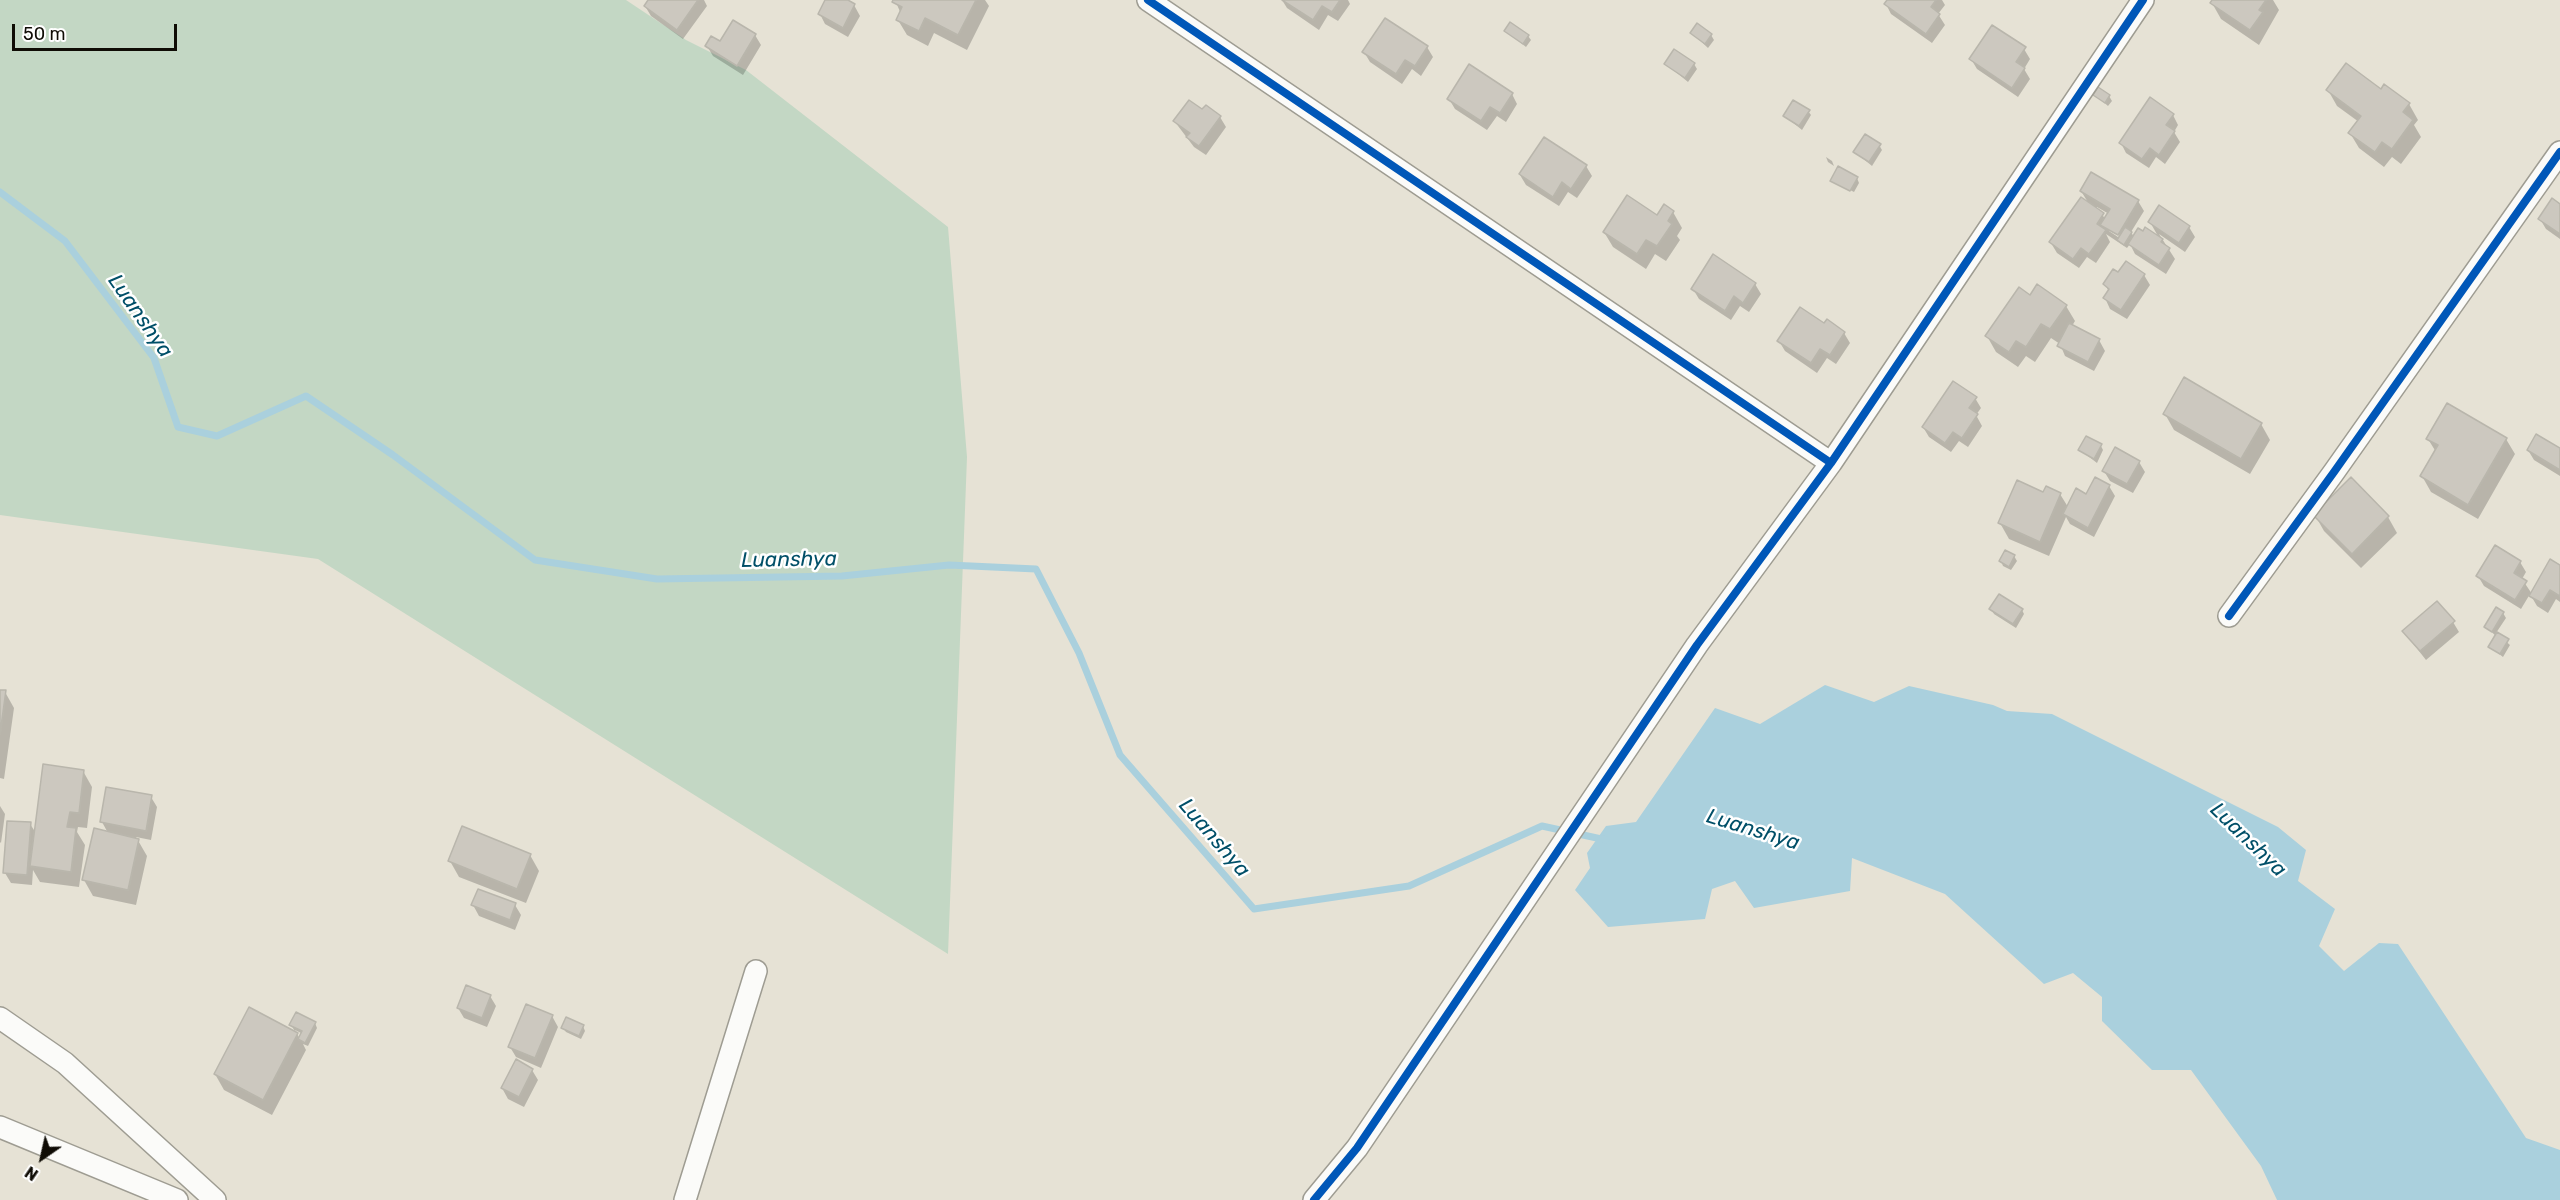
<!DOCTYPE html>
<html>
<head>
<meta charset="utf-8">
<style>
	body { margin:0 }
	#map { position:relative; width:2560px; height:1200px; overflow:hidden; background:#e6e2d5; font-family:Rubik,sans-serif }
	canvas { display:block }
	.north { position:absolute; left:12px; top:1128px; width:60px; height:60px; -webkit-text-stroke:4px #fff; paint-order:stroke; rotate:214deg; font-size:16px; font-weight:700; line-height:24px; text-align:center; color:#0f0c05 }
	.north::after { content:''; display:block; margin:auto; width:21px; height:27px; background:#0f0c05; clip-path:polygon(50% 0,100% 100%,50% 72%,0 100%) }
	.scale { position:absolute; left:12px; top:24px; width:165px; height:27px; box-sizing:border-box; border:3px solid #0f0c05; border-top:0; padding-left:8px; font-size:18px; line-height:21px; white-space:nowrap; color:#0f0c05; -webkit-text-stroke:4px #fff; paint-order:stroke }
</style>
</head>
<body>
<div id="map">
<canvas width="2560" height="1200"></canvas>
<div class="north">N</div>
<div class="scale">50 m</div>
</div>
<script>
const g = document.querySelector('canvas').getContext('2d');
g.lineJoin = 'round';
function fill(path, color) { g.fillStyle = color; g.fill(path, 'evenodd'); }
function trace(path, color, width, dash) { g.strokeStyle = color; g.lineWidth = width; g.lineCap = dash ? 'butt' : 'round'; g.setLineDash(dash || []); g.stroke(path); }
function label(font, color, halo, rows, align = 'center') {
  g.font = font + ' Rubik,sans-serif'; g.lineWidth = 5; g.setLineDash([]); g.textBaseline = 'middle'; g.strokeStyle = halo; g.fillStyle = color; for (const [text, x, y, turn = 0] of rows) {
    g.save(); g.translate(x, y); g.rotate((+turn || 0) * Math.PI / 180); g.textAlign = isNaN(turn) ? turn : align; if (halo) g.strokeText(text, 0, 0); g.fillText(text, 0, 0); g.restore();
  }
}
const green = new Path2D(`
	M0 0H626L686 40 746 70 948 227 967 457 948 954 318 559 0 515Z`);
const water = new Path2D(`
	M1825 685 1874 702 1909 686 1993 705 2007 711 2052 714 2278 827 2306 850 2298 881 2335 909 2319 946 2344 971 2379 943 2398 944 2526 1138 2560 1150V1200H2277L2261 1166 2191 1070H2152L2102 1021V997L2073 973 2044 984 1945 894 1852 858 1850 891 1754 908 1735 881 1712 889 1705 919 1608 927 1575 890 1590 868 1587 853 1606 826 1636 822 1715 708 1760 724Z`);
const shadow = new Path2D(`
	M650 0H704L707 6 683 39 651 16 645 6Z
	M827 0H845L854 5 860 16 848 37 825 24 820 14Z
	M895 0H985L989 6 967 50 934 33 928 46 907 35 898 20 901 14Z
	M1282 0H1348L1350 4 1338 21 1328 15 1319 30 1287 8Z
	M1888 0H1942L1945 5 1938 14 1945 25 1932 43 1891 14 1886 4Z
	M2214 0H2273L2279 10 2259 45 2221 19 2212 3Z
	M1506 31 1528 36 1531 40 1526 47Z
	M1692 33 1711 35 1714 40 1708 48Z
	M755 35 761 45 743 75 713 56 707 46Z
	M1427 47 1433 57 1421 76 1412 69 1402 84 1370 62 1364 52Z
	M2024 49 2030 59 2024 69 2030 79 2018 97 1977 69 1971 59Z
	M1666 64H1694L1697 69 1688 82Z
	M2328 90 2381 91 2409 104 2418 120 2414 125 2421 137 2401 164 2392 157 2384 167 2359 148 2350 133 2359 122 2337 106Z
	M1512 94 1517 104 1506 122 1497 116 1487 130 1455 109 1449 99Z
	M2095 95 2109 96 2112 101 2108 106Z
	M1203 111 1220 117 1226 127 1206 155 1194 147 1175 122Z
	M1808 111 1811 115 1802 130 1785 116Z
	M2173 115 2178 125 2174 132 2180 142 2165 164 2156 157 2149 168 2126 153 2121 143Z
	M1879 145 1882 150 1872 166 1855 152Z
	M1826 157 1832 161 1834 166 1828 162Z
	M1586 166 1592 176 1577 198 1568 192 1559 206 1526 185 1520 175Z
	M1857 178 1859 183 1854 192 1832 181Z
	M2081 191 2138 201 2144 211 2131 232 2134 237 2159 238 2150 222 2189 227 2195 237 2185 252 2159 234 2175 259 2166 274 2135 254 2130 244 2127 248 2106 234 2110 242 2096 263 2087 257 2079 268 2057 253 2051 243 2089 204ZM2097 207 2109 214 2106 219 2096 209ZM2109 228 2125 238 2124 241 2109 231Z
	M2560 206V239L2546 229 2540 219Z
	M1664 207 1673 212 1682 228 1677 236 1680 240 1666 261 1655 254 1646 269 1613 247 1604 232 1657 217Z
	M2119 274 2144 275 2150 285 2127 319 2110 309 2105 298 2109 292 2105 284Z
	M1755 284 1761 294 1749 312 1740 306 1731 320 1699 299 1693 289Z
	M2030 297 2066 306 2075 321 2072 326 2099 340 2105 351 2094 371 2065 356 2060 344 2051 338 2035 362 2026 356 2018 367 1996 352 1987 336Z
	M1825 325 1844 333 1850 343 1836 364 1827 358 1817 373 1785 351 1779 341Z
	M1975 398 1981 408 1976 415 1982 426 1968 447 1959 441 1951 452 1929 437 1923 427Z
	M2165 414 2261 424 2270 440 2250 474 2174 430Z
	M2428 439H2506L2515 454 2478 519 2431 492 2422 476 2436 452Z
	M2101 446 2103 450 2097 463 2080 450Z
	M2528 450H2560V476L2534 460Z
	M2139 462 2145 472 2133 493 2110 481 2104 471Z
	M2351 479 2388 517 2397 533 2361 568 2324 531 2315 515Z
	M2109 486 2115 496 2094 537 2070 524 2066 517 2049 556 2009 539 2000 523 2060 494 2068 507Z
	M2014 556 2017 561 2011 570 2003 566 2001 561Z
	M2520 562 2526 572 2522 579 2532 594 2560 567V602L2556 599 2548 613 2537 606 2530 594 2521 609 2484 586 2478 576Z
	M1991 609 2022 610 2024 614 2016 628 1994 614Z
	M2503 613 2506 618 2496 633 2510 645 2503 657 2490 647 2496 636 2486 627Z
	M2453 622 2459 632 2426 660 2404 632Z
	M0 691 5 692 14 708 4 779 0 778Z
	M83 771 92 787 87 828 78 827 77 832 85 845 79 887 40 882 33 870 32 885 11 883 5 873 30 824 36 833Z
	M151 797 157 807 151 840 136 837 147 856 136 905 93 896 84 880 108 833 102 822Z
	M0 806 5 814 1 843 0 842Z
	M530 855 539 871 526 903 459 877 450 861Z
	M473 905H515L521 915 515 930 479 916Z
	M490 996 496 1006 487 1027 464 1018 458 1008Z
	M552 1016 558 1027 541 1068 516 1057 510 1047Z
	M315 1023 317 1028 308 1046 303 1044 306 1050 272 1115 224 1090 215 1074 296 1033 291 1025ZM295 1030 303 1034 300 1039Z
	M583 1026 585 1031 581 1039 566 1032 563 1028Z
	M532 1070 538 1080 524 1107 508 1099 502 1088Z`);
const stream = new Path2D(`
	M0 192 65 241 154 358 178 427 217 436 306 396 393 455 535 560 657 579 842 576 949 565 1036 569 1079 653 1120 755 1254 909 1409 886 1542 826 1606 840`);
const building = new Path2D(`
	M648 0H698L677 30 644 6Z
	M825 0H848L855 4 843 28 818 14Z
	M893 0H976L958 35 925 18 919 31 896 20 902 7 892 2Z
	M1282 0H1340L1332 12 1322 6 1313 20Z
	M1887 0H1936L1931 7 1940 14 1926 34 1884 4Z
	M2212 0H2266L2259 10 2263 12 2250 30 2210 3Z
	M1385 18 1428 46 1415 66 1405 60 1396 74 1362 52Z
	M733 20 756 34 737 66 705 46 711 36 720 41Z
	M1510 22 1529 35 1523 44 1504 31Z
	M1697 23 1712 34 1705 44 1690 33Z
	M1992 25 2026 47 2016 62 2025 68 2012 88 1969 59Z
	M1674 49 1695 63 1685 78 1664 64Z
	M2346 63 2381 89 2384 84 2410 103 2403 112 2413 120 2392 149 2382 142 2375 152 2348 133 2361 116 2326 90Z
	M1469 64 1513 93 1500 113 1490 107 1481 121 1447 99Z
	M2098 87 2110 95 2105 103 2093 95Z
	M2150 97 2174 114 2166 125 2175 131 2159 155 2150 148 2142 159 2119 143Z
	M1189 100 1202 109 1206 105 1221 116 1199 146 1186 137 1190 133 1173 121Z
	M1793 100 1810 110 1799 126 1783 116Z
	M1865 134 1881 144 1869 162 1853 152Z
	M1544 137 1587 165 1571 189 1562 182 1553 197 1519 174Z
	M1838 166 1858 177 1850 191 1830 181Z
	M2091 172 2139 200 2118 235 2100 225 2110 209 2080 191Z
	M1627 195 1657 215 1664 204 1674 211 1668 221 1672 224 1657 246 1646 240 1637 254 1603 232Z
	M2081 197 2104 213 2097 224 2106 230 2089 254 2081 248 2073 259 2049 242Z
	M2552 198 2560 204V234L2538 219Z
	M2159 205 2190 226 2179 243 2148 222Z
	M2125 227 2132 232 2124 245 2117 240Z
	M2145 227 2163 239 2161 242 2170 248 2159 265 2128 244 2138 228 2143 231Z
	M1713 254 1756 283 1743 303 1734 296 1725 311 1691 289Z
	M2126 261 2145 274 2121 310 2103 298 2109 289 2103 284 2113 269 2118 272Z
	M2037 284 2067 305 2050 329 2041 324 2026 347 2016 341 2009 352 1985 336 2019 287 2030 295Z
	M1800 307 1824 323 1827 319 1845 332 1830 355 1820 349 1811 363 1777 341Z
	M2069 323 2100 339 2088 362 2057 346Z
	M2184 377 2262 423 2241 459 2163 414Z
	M1953 381 1977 397 1969 408 1978 414 1962 438 1953 432 1945 443 1922 427Z
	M2447 403 2507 438 2468 505 2420 476 2438 445 2426 439Z
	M2536 434 2560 448V470L2527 450Z
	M2086 436 2102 444 2094 459 2078 450Z
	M2115 447 2140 461 2127 484 2102 471Z
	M2095 477 2110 485 2088 528 2063 514 2076 488 2086 494Z
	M2351 477 2389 516 2352 554 2313 515Z
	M2017 480 2043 492 2046 486 2061 493 2040 542 1998 523Z
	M2495 545 2521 561 2514 573 2527 581 2515 600 2476 576Z
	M2005 550 2015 555 2009 567 1999 561Z
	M2550 559 2560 565V596L2550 590 2542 603 2529 596Z
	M1999 594 2023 609 2013 624 1989 609Z
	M2437 601 2455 621 2420 651 2402 631Z
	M2496 607 2504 612 2492 632 2484 627Z
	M2497 632 2509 639 2500 654 2488 647Z
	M0 690H6L0 734Z
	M43 764 84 770 79 813 70 812 67 827 76 828 71 872 30 866Z
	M106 787 152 795 146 831 100 822Z
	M7 821 31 822 27 875 3 873Z
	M462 826 531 854 517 889 448 861Z
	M94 828 139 839 128 890 82 880Z
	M478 889 516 903 510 920 471 905Z
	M466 985 491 995 482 1018 457 1008Z
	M526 1004 553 1015 535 1058 508 1047Z
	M249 1007 298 1033 263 1100 214 1074Z
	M296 1012 316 1022 305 1043 298 1039 302 1031 289 1025Z
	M566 1017 584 1025 579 1036 561 1028Z
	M516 1059 533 1069 519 1097 501 1088Z`);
const minor = new Path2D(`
	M1148 0 1831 463
	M2229 616 2334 472 2560 152
	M0 1018 65 1063 215 1200
	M0 1127 177 1200
	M685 1200 756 971
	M1314 1200 1357 1148 1697 645 1831 463 2143 0`);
const cycleway = new Path2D(`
	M1148 0 1831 463
	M2229 616 2334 472 2560 152
	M1314 1200 1357 1148 1697 645 1831 463 2143 0`);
const waterNames = [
	["Luanshya",140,316,55],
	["Luanshya",789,560,-1],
	["Luanshya",1753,830,17],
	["Luanshya",1214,838,49],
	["Luanshya",2248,840,44]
];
fill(green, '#c3d7c4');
fill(water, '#aad0dd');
fill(shadow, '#0003');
trace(stream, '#aad0dd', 7);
fill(building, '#ccc8bf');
trace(building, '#b9b6ac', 1.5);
trace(minor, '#9e9c92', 24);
trace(minor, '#fbfbf9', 21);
trace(cycleway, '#0057b8', 8);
label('italic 21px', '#004f68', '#fff', waterNames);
</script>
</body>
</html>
